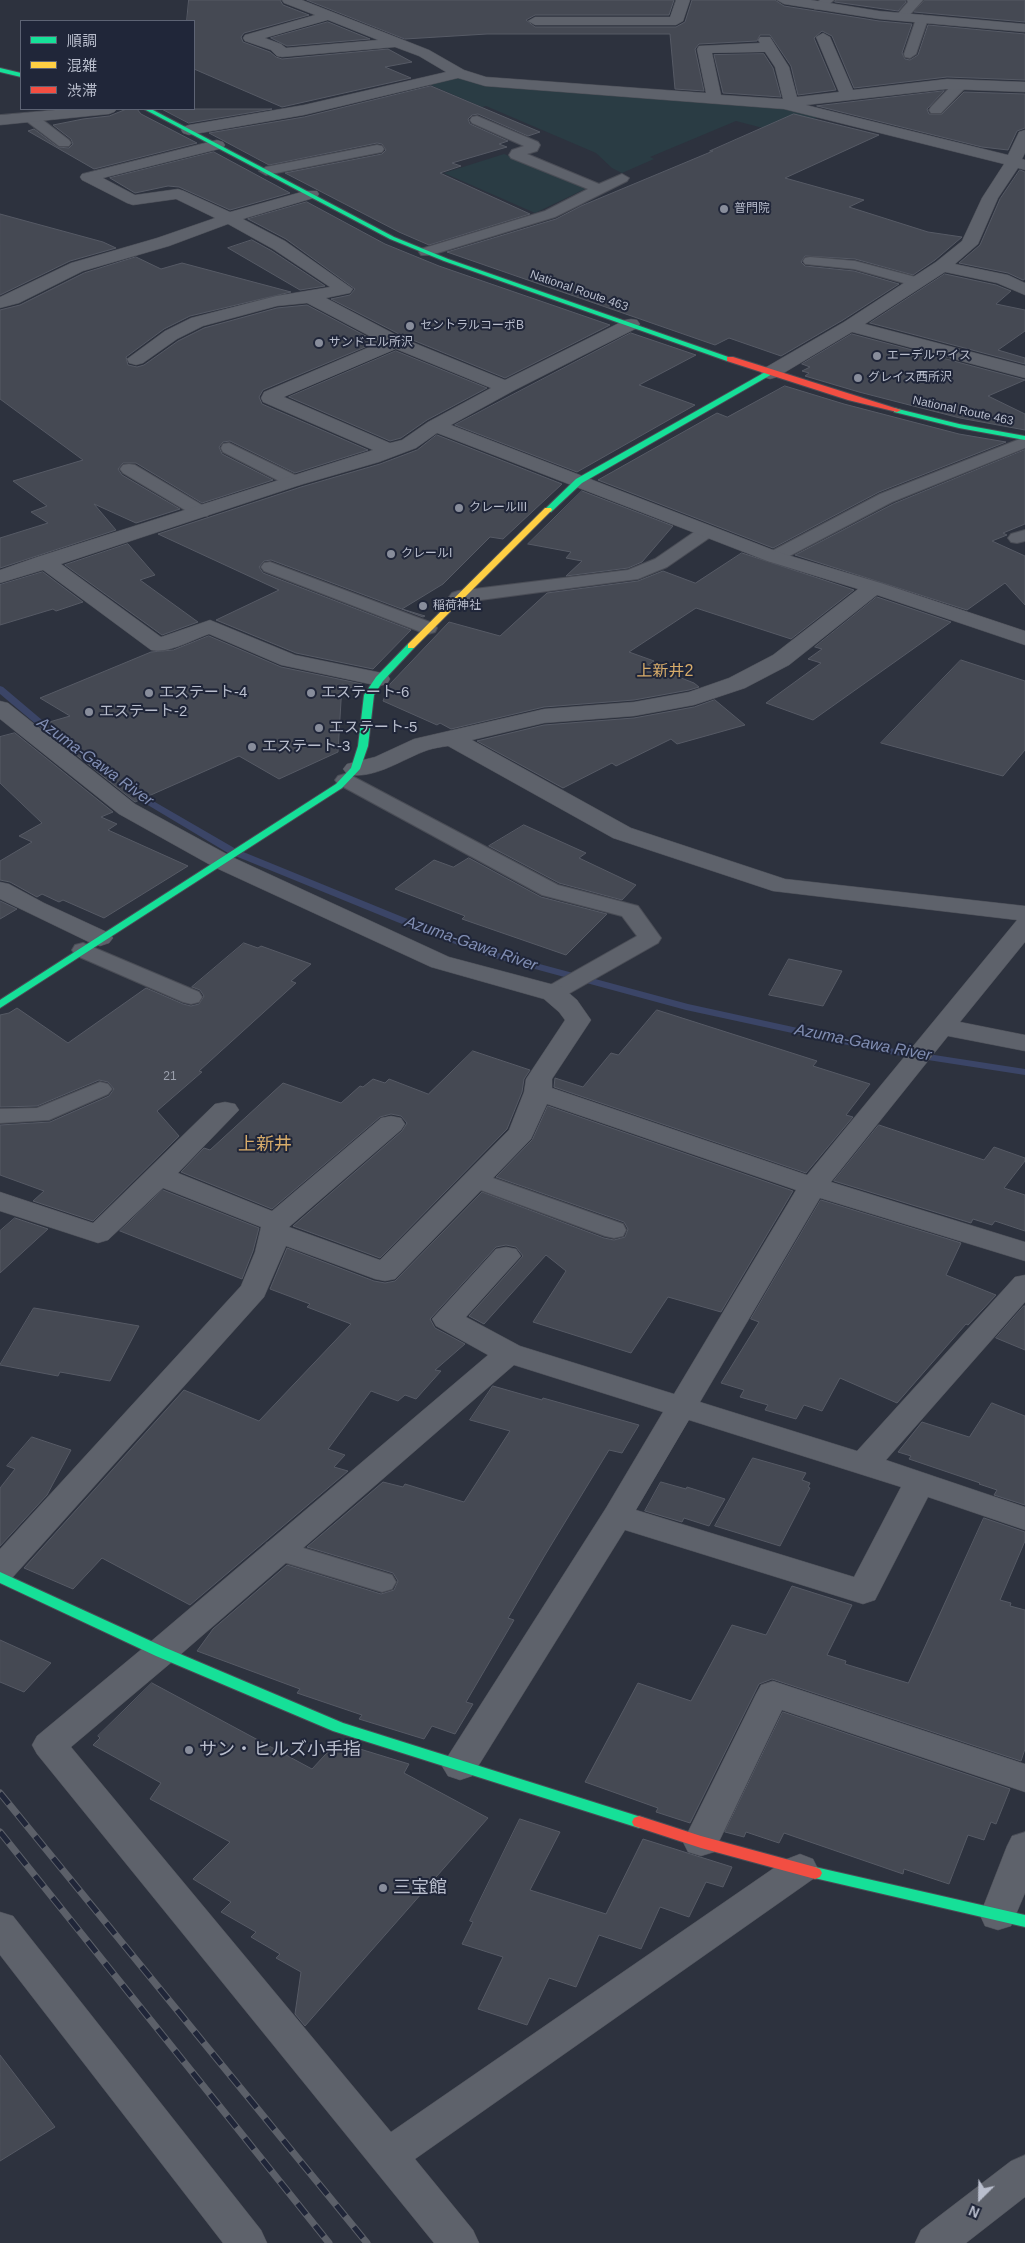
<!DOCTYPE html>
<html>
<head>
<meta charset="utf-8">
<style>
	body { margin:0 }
	#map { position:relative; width:1025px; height:2243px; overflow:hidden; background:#2d323e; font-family:Arial,"Noto Sans JP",sans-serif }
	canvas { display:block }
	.legend { position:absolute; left:20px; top:20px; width:175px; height:90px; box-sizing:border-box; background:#202639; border:1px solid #5d6374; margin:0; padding:6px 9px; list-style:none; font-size:15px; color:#b9becd }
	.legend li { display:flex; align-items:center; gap:10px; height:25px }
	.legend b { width:25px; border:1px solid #5d6374 }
	.north { position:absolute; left:955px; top:2173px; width:50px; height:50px; -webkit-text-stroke:4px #202639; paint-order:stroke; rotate:203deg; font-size:14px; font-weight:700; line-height:20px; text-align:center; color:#b9becd }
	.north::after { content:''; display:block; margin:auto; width:18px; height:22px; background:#b9becd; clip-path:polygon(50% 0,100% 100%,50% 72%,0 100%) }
</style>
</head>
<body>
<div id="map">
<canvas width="1025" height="2243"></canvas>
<ul class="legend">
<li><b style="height:6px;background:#16e098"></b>順調</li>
<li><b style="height:6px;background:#ffcf43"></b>混雑</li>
<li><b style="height:6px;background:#f24e42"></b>渋滞</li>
</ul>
<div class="north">N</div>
</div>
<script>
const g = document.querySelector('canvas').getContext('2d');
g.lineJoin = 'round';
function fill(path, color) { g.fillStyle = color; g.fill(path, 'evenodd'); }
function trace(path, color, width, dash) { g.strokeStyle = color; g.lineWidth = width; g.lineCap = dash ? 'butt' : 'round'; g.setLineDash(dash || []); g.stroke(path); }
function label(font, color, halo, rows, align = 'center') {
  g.font = font + ' Arial,"Noto Sans JP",sans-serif'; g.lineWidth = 4; g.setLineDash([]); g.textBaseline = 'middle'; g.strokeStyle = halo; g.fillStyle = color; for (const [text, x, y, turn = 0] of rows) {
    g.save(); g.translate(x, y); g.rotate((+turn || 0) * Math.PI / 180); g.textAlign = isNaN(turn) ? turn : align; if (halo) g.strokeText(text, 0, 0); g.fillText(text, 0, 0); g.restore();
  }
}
const green = new Path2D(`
	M451 77 769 105 821 116 782 133 736 121 650 157 654 159 622 173 612 168 596 153 486 106 482 107 426 83Z
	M504 154 584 186 585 189 535 213 444 173Z`);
const stream = new Path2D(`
	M0 686 3 687 55 731V735H49L0 694Z
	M129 787 236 849 405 918 495 952 688 1004 889 1048 1025 1069V1075L889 1054 686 1010 487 956 397 922 228 853 126 792 124 790 126 788Z`);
const building = new Path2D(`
	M189 0H280L283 5 309 15 244 33 241 37 243 42 270 52 276 57 282 59 388 49 412 62 385 67 411 78 282 107 194 69V21H187Z
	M307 0H674L669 15H535L526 20 535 27H676L685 22 692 0H775L784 6 879 21 912 24 902 53 905 59 910 60 918 55 928 25 1025 34V80L947 77 854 88 832 36 822 31 814 38 836 90 798 95 791 66 770 35H760L757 41 699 44 695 49 704 91 675 89 670 34H487L405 39Z
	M836 0H905L906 2 898 11 835 2Z
	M925 0H1025V22L914 12Z
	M328 22 370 39 287 46 271 38Z
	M764 54 773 68 781 97 723 93 714 55Z
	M431 86 540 132 528 136 478 114 472 115 468 119 470 124 508 141 499 144 507 147 452 163 461 166 440 173 530 214 429 245 399 232 285 173 382 154 386 150 382 144 377 143 269 165 209 133 304 117Z
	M944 91 927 109 929 114H942L964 92 1025 94V128L1017 131 1008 150 982 147 817 106Z
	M127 109H137L141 114 197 143 94 169 28 131 34 129 58 147 69 148 73 144 71 139 53 125 83 119 109 116Z
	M162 109H272L189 123Z
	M794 114 879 135 785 178 864 200 849 207 928 232 962 237 935 260 913 275 855 259 805 256 801 262 805 266 854 271 899 284 843 320 781 356 729 338 715 345 447 252 556 219 581 206 713 151H710Z
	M214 152 290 193 230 210 179 187 168 186 135 193 110 178Z
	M1020 170 1025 172V279L1023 280 1008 273 959 263 980 245 1000 199Z
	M307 202 385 244 439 266 610 325 505 378 403 336 331 299 350 295 355 289 286 239 248 219Z
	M0 214 103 242 116 248 70 261 0 295Z
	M252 240 272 251 325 286 300 290 228 248Z
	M136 257 161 269 182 263 291 292 190 316 164 329 126 357 128 365 137 367 144 365 178 341 204 328 277 308 307 305 377 342 263 390 259 397 262 404 368 450 295 473 230 441 223 442 219 447 222 454 273 480 202 503 136 463H123L118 469 122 475 180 509 136 523 94 504 116 530 0 568V538L48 523 31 512 47 506 13 481 83 460 0 399V310L20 305 84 273Z
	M945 274 996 285 1011 291 996 304 1025 310V331L998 350 1025 358V364L870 323Z
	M631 333 696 355 639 385 695 405 577 472 455 425Z
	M852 334 1025 380 988 396 1025 414V430L960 418 859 392 805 376 809 373 802 371 810 367 802 364Z
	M396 351 487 388 427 420 401 438 390 441 289 397Z
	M785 386 844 404 959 434 1006 442 879 492 773 548 598 480 717 413 727 417Z
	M437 435 562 484 503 539 490 537 443 584 402 609 425 616 423 617 271 560 264 561 259 567 263 573 411 630 373 669 296 653 216 620 279 590 158 534 301 487 380 464 417 450Z
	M1025 450V524L1003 533 1007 535 992 541 1025 556V605L1005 583 967 610 795 555 893 504Z
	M582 491 673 526 642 562 628 568 566 576 582 561 566 558 571 552 528 544Z
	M128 544 155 575 140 580 198 622 162 635 65 565Z
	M742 553 854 590 791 639 696 608 629 652 654 661 648 665 694 683 699 687 689 690 634 700 544 707 451 729 440 723 437 725 383 701 390 684 449 622 500 636 547 593 638 581 663 571 695 583Z
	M43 572 83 602 56 611 53 609 0 625V585Z
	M877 597 951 622 813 720 766 703 821 663 808 659 822 649 815 647Z
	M209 636 281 667 362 684 358 691 342 684 338 752 279 779 239 756 135 802 39 725 70 716 40 698 151 652 173 650Z
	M961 660 1025 681V750L1003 776 881 743Z
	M715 700 745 725 677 744 671 739 616 766 612 763 563 788 477 741 544 725 634 718 694 707Z
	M15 733 113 812 101 817 117 824 108 830 188 866 104 918 63 900 59 902 42 894 37 897 10 882 0 880V861L32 842 19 836 42 823 0 783V737Z
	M524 825 586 853 579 858 636 885 622 900 559 883 489 846Z
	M469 858 541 897 607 914 566 955 462 919 465 916 395 889 434 860 453 867Z
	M0 901 17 909 0 919Z
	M244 943 258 948 261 946 311 964 291 981 296 983 199 1071 202 1072 157 1111 179 1136 93 1221 33 1201 44 1191 0 1175V1125L50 1122 109 1096 114 1089 108 1082 99 1080 37 1106 0 1107V1015L9 1013 17 1008 68 1043 146 988 183 1004 191 1006 199 1004 204 996 200 990 192 987Z
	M789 959 842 971 823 1006 769 995Z
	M657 1010 817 1061 813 1066 870 1084 846 1115 853 1117 806 1173 554 1087 555 1078 583 1087 611 1053 618 1055Z
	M473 1051 530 1070 524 1079 522 1092 507 1129 380 1258 293 1226 402 1131 407 1123 401 1116 391 1114 380 1117 272 1209 181 1172 204 1148 210 1150 283 1083 341 1103 360 1086 363 1087 373 1079 385 1083 389 1079 428 1094Z
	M548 1106 793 1191 721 1312 668 1297 631 1353 533 1322 566 1271 546 1255 484 1324 469 1316 523 1256 516 1247 506 1245 496 1247 430 1319 435 1328 465 1344 435 1370 441 1371 416 1399 405 1395 398 1401 371 1391 328 1449 345 1455 334 1467 348 1471 190 1605 102 1558 73 1589 24 1568 184 1390 259 1421 351 1324 307 1307 310 1304 270 1289 287 1248 374 1281 385 1283 395 1281 482 1192 604 1238 614 1240 625 1237 628 1229 624 1222 496 1177 532 1140Z
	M879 1125 984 1160 994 1147 1025 1158V1161L1004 1188 1025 1195V1231L995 1221 992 1225 973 1219 971 1223 834 1181Z
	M163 1190 259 1228 253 1251 242 1279 120 1231Z
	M821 1200 961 1243 946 1275 996 1295 968 1325 966 1324 897 1403 840 1378 822 1411 804 1405 796 1419 765 1410 768 1405 740 1397 744 1390 721 1383 759 1322 751 1319Z
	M15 1218 48 1229 0 1273V1231Z
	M1024 1306H1025V1350L996 1338Z
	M34 1308 64 1313 139 1326 110 1381 60 1372 58 1376 0 1365Z
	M493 1386 542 1400 543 1398 639 1425 622 1453 609 1450 545 1555 508 1618 514 1620 466 1702 473 1704 455 1734 432 1726 424 1739 359 1719 362 1715 297 1693 300 1689 197 1651 213 1629 287 1565 381 1594 394 1590 398 1581 393 1573 307 1547 383 1482 403 1487 405 1484 464 1502 510 1431 470 1420Z
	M992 1403 1025 1416V1505L994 1495 997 1490 979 1484 980 1483 909 1459 911 1456 898 1452 922 1422 969 1437Z
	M32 1437 71 1450 47 1495 0 1546V1488L15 1469 7 1466Z
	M753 1458 806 1473 802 1480 810 1483 808 1487 810 1488 780 1546 715 1526Z
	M661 1482 686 1489 687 1487 725 1499 709 1526 684 1518 682 1522 645 1511Z
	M984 1518 1025 1532V1541L1000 1600 1011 1603 1010 1606 1025 1610V1749L1021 1761 772 1679 759 1684 690 1823 656 1812 658 1808 585 1782 638 1683 691 1701 732 1625 766 1635 792 1586 852 1605 827 1655 846 1661 845 1664 908 1683Z
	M0 1640 51 1663 24 1692 0 1682Z
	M152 1683 312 1769 337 1742 409 1764 404 1773 488 1818 305 2026 295 2014 301 1972 276 1958 280 1954 251 1937 256 1932 221 1912 231 1902 193 1879 230 1842 150 1799 161 1783 93 1745 100 1738 98 1736Z
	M783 1712 1010 1789 996 1824 991 1822 984 1840 968 1835 949 1884 904 1869 903 1874 784 1833 779 1843 746 1832 744 1837 725 1832Z
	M520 1819 560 1832 530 1890 606 1914 643 1839 732 1867 723 1887 706 1882 689 1917 660 1907 641 1949 599 1935 576 1987 549 1978 527 2025 478 2009 503 1957 462 1944 473 1922 470 1921Z
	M0 2055 55 2127 0 2161Z`);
const lane = new Path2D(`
	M820 0H834L823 9H815L813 6Z
	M907 0H923L905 20H897L895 17 908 2Z
	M922 15 928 19 916 54 910 58 905 57 904 54 916 19Z
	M961 80 968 84 966 87 941 113H931L929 110 931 107 956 81Z
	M30 113 35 114 69 140 71 143 69 146H59L25 120 23 117Z
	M477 116 538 142 540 145 537 151 527 154 599 184 622 174 629 178 627 181 555 217 431 255H421L419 252 421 249 545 211 588 189 511 158 509 155 512 150 524 146 472 123 470 120 472 117Z
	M377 145 382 146 384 149 382 152 266 175 259 171 266 167Z
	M810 257 855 261 923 279 926 282 923 285 918 287 854 269 805 264 803 261 805 258Z
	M1025 437V448L892 502 780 561 774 562 768 561 765 557 768 553 880 494Z
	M229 443 299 477 302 481 299 485H287L223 452 221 448 223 444Z
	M129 464 135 465 207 508 210 512 207 516H195L123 473 120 469 123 465Z
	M706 527 712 528 715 532 712 536 667 567 638 579 458 603 452 601 449 597 452 593 458 591 628 570 655 559 700 528Z
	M1025 530V541L1017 543 1011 542 1008 538 1011 534Z
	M270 562 435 624 437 628 435 632 428 634 421 632 264 571 261 567 264 563Z
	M345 774 352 776 558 885 638 906 661 938 658 943 561 998 553 1000 545 998 542 993 545 988 637 936 622 916 542 895 338 784 335 780 338 776Z
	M83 943 199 992 202 997 199 1002 191 1004 183 1002 75 955 72 950 75 945Z
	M100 1082 108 1084 112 1089 108 1094 49 1120 0 1123V1109L37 1108Z
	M476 1172 623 1224 626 1230 623 1236 614 1238 605 1236 467 1185 464 1180 467 1175Z
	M277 1540 392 1575 396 1582 392 1589 382 1592 267 1557 263 1550 267 1543Z`);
const street = new Path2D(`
	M282 0H302L429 50 464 70 486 77 706 93 697 49 699 46 760 43 758 40 760 37H770L789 67 797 97 839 92 816 37 823 33 830 37 853 90 947 79 1025 82V92L947 89 806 105 1008 155 1019 132 1025 130V153L1022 159 1025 160V170L1018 168 998 198 978 244 955 264 1008 275 1025 283V295L997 283 945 272 865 324 1025 366V378L852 332 777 377 770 379 763 377 761 373 763 369 844 322 936 262 962 241 982 198 1004 164 784 109 485 86 458 78 304 115 189 135 183 133 181 130 183 127 189 125 304 105 446 72 419 56 395 47 282 57 277 56 271 50 245 41 243 38 245 35 315 15 284 3ZM328 20 378 40 286 48 281 44 265 38ZM765 52 775 67 783 99 721 95 712 53Z
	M676 0H690L683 21 676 25H535L528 21 535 17H670Z
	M777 0H811L879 11 1025 24V32L879 19 784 4Z
	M66 109H117L114 112 109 114 0 125V115Z
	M217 140 223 142 225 145 223 148 103 178 135 195 178 189 184 191 230 212 305 191H317L319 194 317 197 243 219 285 241 353 289 350 293 326 298 402 338 505 380 625 320 631 319 637 320 640 324 637 328 513 391 451 425 781 553 881 583 1025 631V645L877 595 789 665 745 688 694 705 634 716 544 723 472 740 631 828 785 879 1025 906V942L960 1022 1025 1035V1051L948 1036 831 1182 1025 1242V1261L820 1198 700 1402 857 1451 1015 1277 1025 1275V1302L886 1460 1025 1507V1530L928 1497 875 1600 863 1604 625 1530 472 1776 460 1780 448 1776 442 1766 448 1756 606 1508 663 1412 514 1365 173 1661 71 1747 391 2132 787 1859 800 1854 813 1859 818 1869 813 1879 415 2159 473 2230 479 2243H434L37 1754 32 1745 37 1736 149 1643 488 1355 436 1326 432 1319 496 1249 506 1247 516 1249 521 1256 466 1317 520 1346 674 1394 796 1190 547 1104 531 1139 395 1279 385 1281 375 1279 286 1246 264 1297 12 1578 0 1582V1549L241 1286 255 1252 261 1227 163 1188 108 1240 98 1243 0 1211V1192L93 1223 215 1104 225 1102 235 1104 239 1110 178 1173 272 1211 381 1118 391 1116 401 1118 405 1124 401 1130 289 1227 380 1260 509 1130 524 1092 526 1079 565 1020 559 1012 544 999 431 967 214 867 119 814 0 719V701L8 703 135 804 232 857 449 957 562 987 577 1000 591 1020 552 1079V1088L807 1175 1017 920 773 891 613 838 448 746C441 747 434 748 428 750 404 758 373 781 347 774L343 769 347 764 375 757 414 739 544 709 634 702 689 692 729 678 773 655 858 589 767 561 437 433 416 448 379 462 300 485 61 564 161 637 210 620 295 655 387 674 390 679 387 684 379 686 281 665 209 634C192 640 169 654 151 650L43 570 0 583V570L37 557 373 450 263 402 261 398 264 392 381 342 307 303 277 306 203 326 177 339 143 363 136 365 129 363 127 359 165 331 191 318 276 296 330 287 273 249 228 224 169 246 83 271 19 303 0 308V297L71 263 157 238 215 218 176 199 133 205 127 203 82 180 80 177 82 174ZM396 349 491 388 428 422 402 440 390 443 284 397ZM689 1420 901 1487 854 1577 636 1510Z
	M0 882 9 884 44 903 109 933 113 938 109 943 100 946 91 943 0 899Z
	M773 1681 1025 1764V1792L782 1710 714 1852 701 1856 688 1852 683 1842 756 1694 761 1685Z
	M1025 1832V1893L1011 1926 998 1930 985 1926 980 1915 1007 1846 1012 1836Z
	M0 1912 13 1916 261 2230 267 2243H223L0 1955Z
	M1025 2155V2197L966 2243H915L921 2230 1011 2161Z`);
const fast = new Path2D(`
	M0 68 21 73V77L0 72Z
	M144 109H151L394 237 448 259 734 359 727 361 444 261 390 239Z
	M767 371 774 373 582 483 551 512H545L544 510 576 479Z
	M894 408 959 424 1025 436V440L959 428 894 412Z
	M411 643 414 644V648L383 681 374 695 368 746 360 769 342 788 0 1008V1000L336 784 351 768 358 746 364 695 376 677 408 644Z
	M0 1572 166 1648 343 1723 644 1818 646 1822 644 1826 639 1828 333 1731 156 1656 0 1583Z
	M815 1867 1025 1915V1927L810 1877 808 1873 810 1869Z`);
const slow = new Path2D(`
	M545 508H551L552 510 414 648H408V644Z`);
const jam = new Path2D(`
	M727 357H733L901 410 897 412 848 400 727 361Z
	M639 1816 701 1836 815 1867 820 1869 822 1873 820 1877 815 1879 701 1848 634 1826 632 1822 634 1818Z`);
const rail = new Path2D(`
	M0 1793 367 2243
	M0 1832 329 2243`);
const markers = [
	[724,209,5,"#888d9b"],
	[410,326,5,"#888d9b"],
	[319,343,5,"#888d9b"],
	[877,356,5,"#888d9b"],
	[858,378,5,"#888d9b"],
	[459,508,5,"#888d9b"],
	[391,554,5,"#888d9b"],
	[423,606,5,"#888d9b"],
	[149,693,5,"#888d9b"],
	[311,693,5,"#888d9b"],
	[89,712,5,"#888d9b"],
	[319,728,5,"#888d9b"],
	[252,747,5,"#888d9b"],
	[189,1750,5,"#888d9b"],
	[383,1888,5,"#888d9b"]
];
const farPoinames = [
	["普門院",734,209],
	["セントラルコーポB",420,326],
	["サンドエル所沢",329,343],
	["エーデルワイス",887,356],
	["グレイス西所沢",868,378],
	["クレールIII",469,508],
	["クレールI",401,554],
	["稲荷神社",433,606]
];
const farStreetnames = [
	["National Route 463",579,291,19],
	["National Route 463",963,411,12]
];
const numberNames = [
	["21",170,1077]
];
const poiNames = [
	["エステート-4",159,693],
	["エステート-6",321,693],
	["エステート-2",99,712],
	["エステート-5",329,728],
	["エステート-3",262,747]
];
const neighbourhoodNames = [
	["上新井2",665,672]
];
const waterNames = [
	["Azuma-Gawa River",95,762,36],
	["Azuma-Gawa River",471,944,19],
	["Azuma-Gawa River",863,1043,11]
];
const quarterNames = [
	["上新井",265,1145]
];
const nearPoinames = [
	["サン・ヒルズ小手指",199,1750],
	["三宝館",393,1888]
];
fill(green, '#2a3c44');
fill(stream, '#3b4567');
fill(building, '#454953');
trace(building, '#565a65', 1);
trace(lane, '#4a4d56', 2);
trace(street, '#4a4d56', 1);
trace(fast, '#4a4d56', 2);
trace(slow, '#4a4d56', 2);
trace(jam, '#4a4d56', 2);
fill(lane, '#5e626b');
fill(street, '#5e626b');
fill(fast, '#16e098');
fill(slow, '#ffcf43');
fill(jam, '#f24e42');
trace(rail, '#5c6069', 7);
trace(rail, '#202639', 5, [14]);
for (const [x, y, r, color] of markers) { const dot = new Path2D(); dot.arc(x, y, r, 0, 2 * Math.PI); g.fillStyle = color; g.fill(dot); trace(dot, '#202639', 2); }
label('12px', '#b9becd', '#202639', farPoinames, 'left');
label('12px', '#b9becd', '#202639', farStreetnames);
label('12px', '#9ca1ae', null, numberNames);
label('15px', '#b9becd', '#202639', poiNames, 'left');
label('16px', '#d7ac6a', '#202639', neighbourhoodNames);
label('italic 16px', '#818eb3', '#202639', waterNames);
label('18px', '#d7ac6a', '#202639', quarterNames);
label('18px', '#b9becd', '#202639', nearPoinames, 'left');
</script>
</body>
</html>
